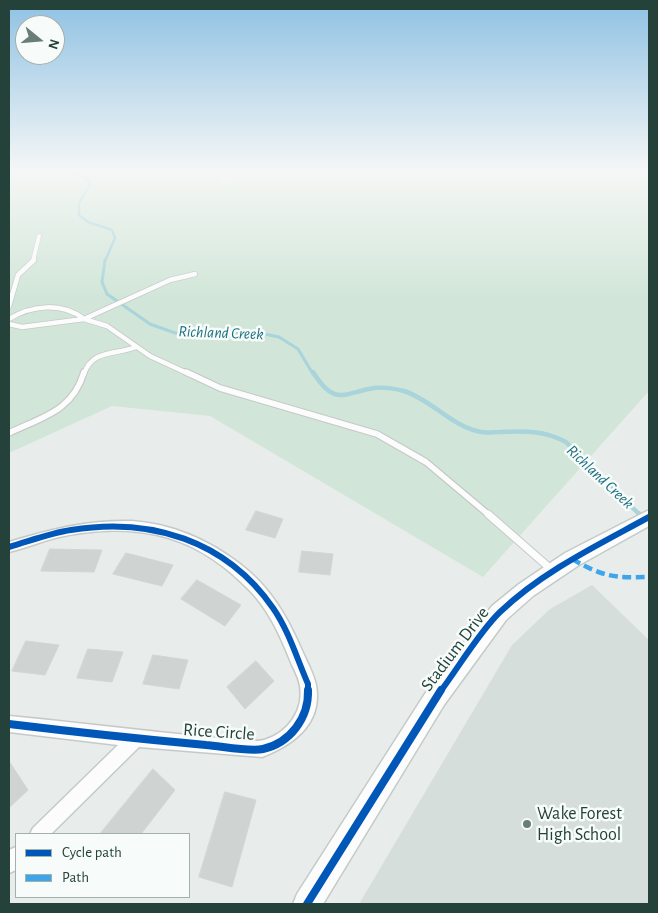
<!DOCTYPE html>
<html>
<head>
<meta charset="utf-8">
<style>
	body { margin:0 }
	#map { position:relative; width:658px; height:913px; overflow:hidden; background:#e8edeb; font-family:"Alegreya Sans",sans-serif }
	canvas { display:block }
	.frame { position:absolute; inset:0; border:10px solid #24423a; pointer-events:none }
	.legend { position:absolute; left:15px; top:833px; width:175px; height:65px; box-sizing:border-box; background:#f7fbf9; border:1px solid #a3b1ad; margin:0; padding:6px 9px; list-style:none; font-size:15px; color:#24423a }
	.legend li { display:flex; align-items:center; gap:10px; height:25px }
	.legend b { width:25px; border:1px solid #a3b1ad }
	.north { position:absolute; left:15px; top:15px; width:50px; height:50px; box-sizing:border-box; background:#f7fbf9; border:1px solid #a3b1ad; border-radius:50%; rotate:107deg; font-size:14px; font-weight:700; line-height:20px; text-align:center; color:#24423a }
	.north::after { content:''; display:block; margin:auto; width:18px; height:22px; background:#697e78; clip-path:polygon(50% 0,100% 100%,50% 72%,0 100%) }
</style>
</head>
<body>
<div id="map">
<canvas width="658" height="913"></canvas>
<div class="frame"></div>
<ul class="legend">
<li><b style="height:6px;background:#0057b8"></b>Cycle path</li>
<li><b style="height:6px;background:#3ea4ec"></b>Path</li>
</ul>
<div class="north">N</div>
</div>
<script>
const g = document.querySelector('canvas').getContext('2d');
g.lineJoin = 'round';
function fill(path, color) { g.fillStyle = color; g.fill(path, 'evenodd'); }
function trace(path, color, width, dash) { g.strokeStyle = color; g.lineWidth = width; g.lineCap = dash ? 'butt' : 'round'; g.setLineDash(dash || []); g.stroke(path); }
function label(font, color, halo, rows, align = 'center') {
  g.font = font + ' "Alegreya Sans",sans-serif'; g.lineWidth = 5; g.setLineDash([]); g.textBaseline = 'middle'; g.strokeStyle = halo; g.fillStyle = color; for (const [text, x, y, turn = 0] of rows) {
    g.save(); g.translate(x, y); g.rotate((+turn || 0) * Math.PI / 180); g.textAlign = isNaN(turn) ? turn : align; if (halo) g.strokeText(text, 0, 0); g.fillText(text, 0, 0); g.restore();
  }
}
const built = new Path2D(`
	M592 585 649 640V904H359L512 645 550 609Z`);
const green = new Path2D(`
	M9 171H210L226 183 251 171H649V391L483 577 210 416 112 406 9 453Z`);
const streamFar3 = new Path2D(`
	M64 171 85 177 90 184 79 203V215L88 222 112 230 115 238 105 261`);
const streamFar2 = new Path2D(`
	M105 260 102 282 107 294 150 324 175 333H259L279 337 298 349 313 374`);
const streamFar1 = new Path2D(`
	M313 372C335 407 343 393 374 388 382 387 396 389 404 391 432 400 452 427 481 432 487 433 494 432 500 432 524 431 544 430 566 442L640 515`);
const stream = new Path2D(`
	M639 514 649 524`);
const building = new Path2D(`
	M256 511 283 519 275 538 246 530Z
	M50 549 102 550 94 572 41 571Z
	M302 551 333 554 330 575 299 572Z
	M126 553 173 565 162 586 113 574Z
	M197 580 241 605 225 626 181 599Z
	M26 641 59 645 45 675 12 671Z
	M88 649 123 652 112 682 77 678Z
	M153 655 188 660 179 689 143 684Z
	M256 661 274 681 245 709 227 687Z
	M9 761 28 790 9 808Z
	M153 769 175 790 141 834H100Z
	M225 792 256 800 232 887 199 877Z`);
const laneFar3 = new Path2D(`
	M33 261 39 236`);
const laneFar2 = new Path2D(`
	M9 306 18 275 34 260
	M9 319C32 305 62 302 84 319
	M84 319 170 280 195 274
	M9 324 22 327 84 319 107 326 150 356 189 374
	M84 374C92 349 116 355 136 347`);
const laneFar1 = new Path2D(`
	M186 372 220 388 377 434 426 462 489 515
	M9 433C42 417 73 411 84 372`);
const lane = new Path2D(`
	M488 514 552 570`);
const street = new Path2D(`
	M132 521C172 524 209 540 240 564 269 586 286 614 300 646 305 658 313 672 316 685 323 724 293 745 262 757L139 747 51 834H30L33 828 118 745 9 732V716C75 722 141 731 208 737 221 738 253 743 264 740 288 733 304 710 300 686 299 679 295 671 292 665 280 635 268 607 244 585 220 561 190 542 157 535 126 528 90 530 59 537 42 541 26 548 9 552V542C52 529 87 520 132 521Z
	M16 847V870L9 873V850Z`);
const secondary = new Path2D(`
	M649 510V526L579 565 533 596 506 620 444 705 323 904H293L297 894 428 689 492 606 519 584 565 553Z`);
const quiet = new Path2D(`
	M572 559C604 577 613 578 649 577`);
const cyclewayFar1 = new Path2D(`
	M9 547C30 541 50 533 71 530 150 517 226 540 273 608 289 631 297 659 308 684V692
	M440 692C458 668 480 631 500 612 543 571 598 545 649 517`);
const cycleway = new Path2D(`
	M9 724C75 732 140 739 206 745 221 746 249 752 263 749 290 743 309 718 308 690
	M307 904 441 690`);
const markers = [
	[527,824,5,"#697e78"]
];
const waterNames = [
	["Richland Creek",221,333,2],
	["Richland Creek",600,477,43]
];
const nearStreetnames = [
	["Stadium Drive",455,649,-53],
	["Rice Circle",219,732,4]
];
const nearPoinames = [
	["Wake Forest",537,814],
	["High School",537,835]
];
fill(built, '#d6dedb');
fill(green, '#d1e6d8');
trace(streamFar3, '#a9d4db', 2.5);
trace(streamFar2, '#a9d4db', 3);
trace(streamFar1, '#a9d4db', 4.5);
trace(stream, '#a9d4db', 5.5);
fill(building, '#cfd4d2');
trace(building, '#d1d6d4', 1);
trace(laneFar3, '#c5cac8', 5);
trace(laneFar2, '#c5cac8', 6);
trace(laneFar1, '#c5cac8', 8);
trace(lane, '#c5cac8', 9);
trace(street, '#c5cac8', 3);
trace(secondary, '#c3cbc8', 3);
trace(laneFar3, '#fcfcfc', 4);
trace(laneFar2, '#fcfcfc', 4.5);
trace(laneFar1, '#fcfcfc', 5.5);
trace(lane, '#fcfcfc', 7);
fill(street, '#fcfcfc');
fill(secondary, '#fcfcfc');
trace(quiet, '#3ea4ec', 4.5, [9, 4.5]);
trace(cyclewayFar1, '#0057b8', 6);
trace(cycleway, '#0057b8', 8);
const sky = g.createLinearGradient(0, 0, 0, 299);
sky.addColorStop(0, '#8fc1e3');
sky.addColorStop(0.57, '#f5f7f6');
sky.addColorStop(1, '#f5f7f600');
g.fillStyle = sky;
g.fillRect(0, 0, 658, 299);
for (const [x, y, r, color] of markers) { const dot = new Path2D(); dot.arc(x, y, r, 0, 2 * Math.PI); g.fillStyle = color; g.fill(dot); trace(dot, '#f7fbf9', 2); }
label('italic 16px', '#1c6f80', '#f7fbf9', waterNames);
label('18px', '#24423a', '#f7fbf9', nearStreetnames);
label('18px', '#24423a', '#f7fbf9', nearPoinames, 'left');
</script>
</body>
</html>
